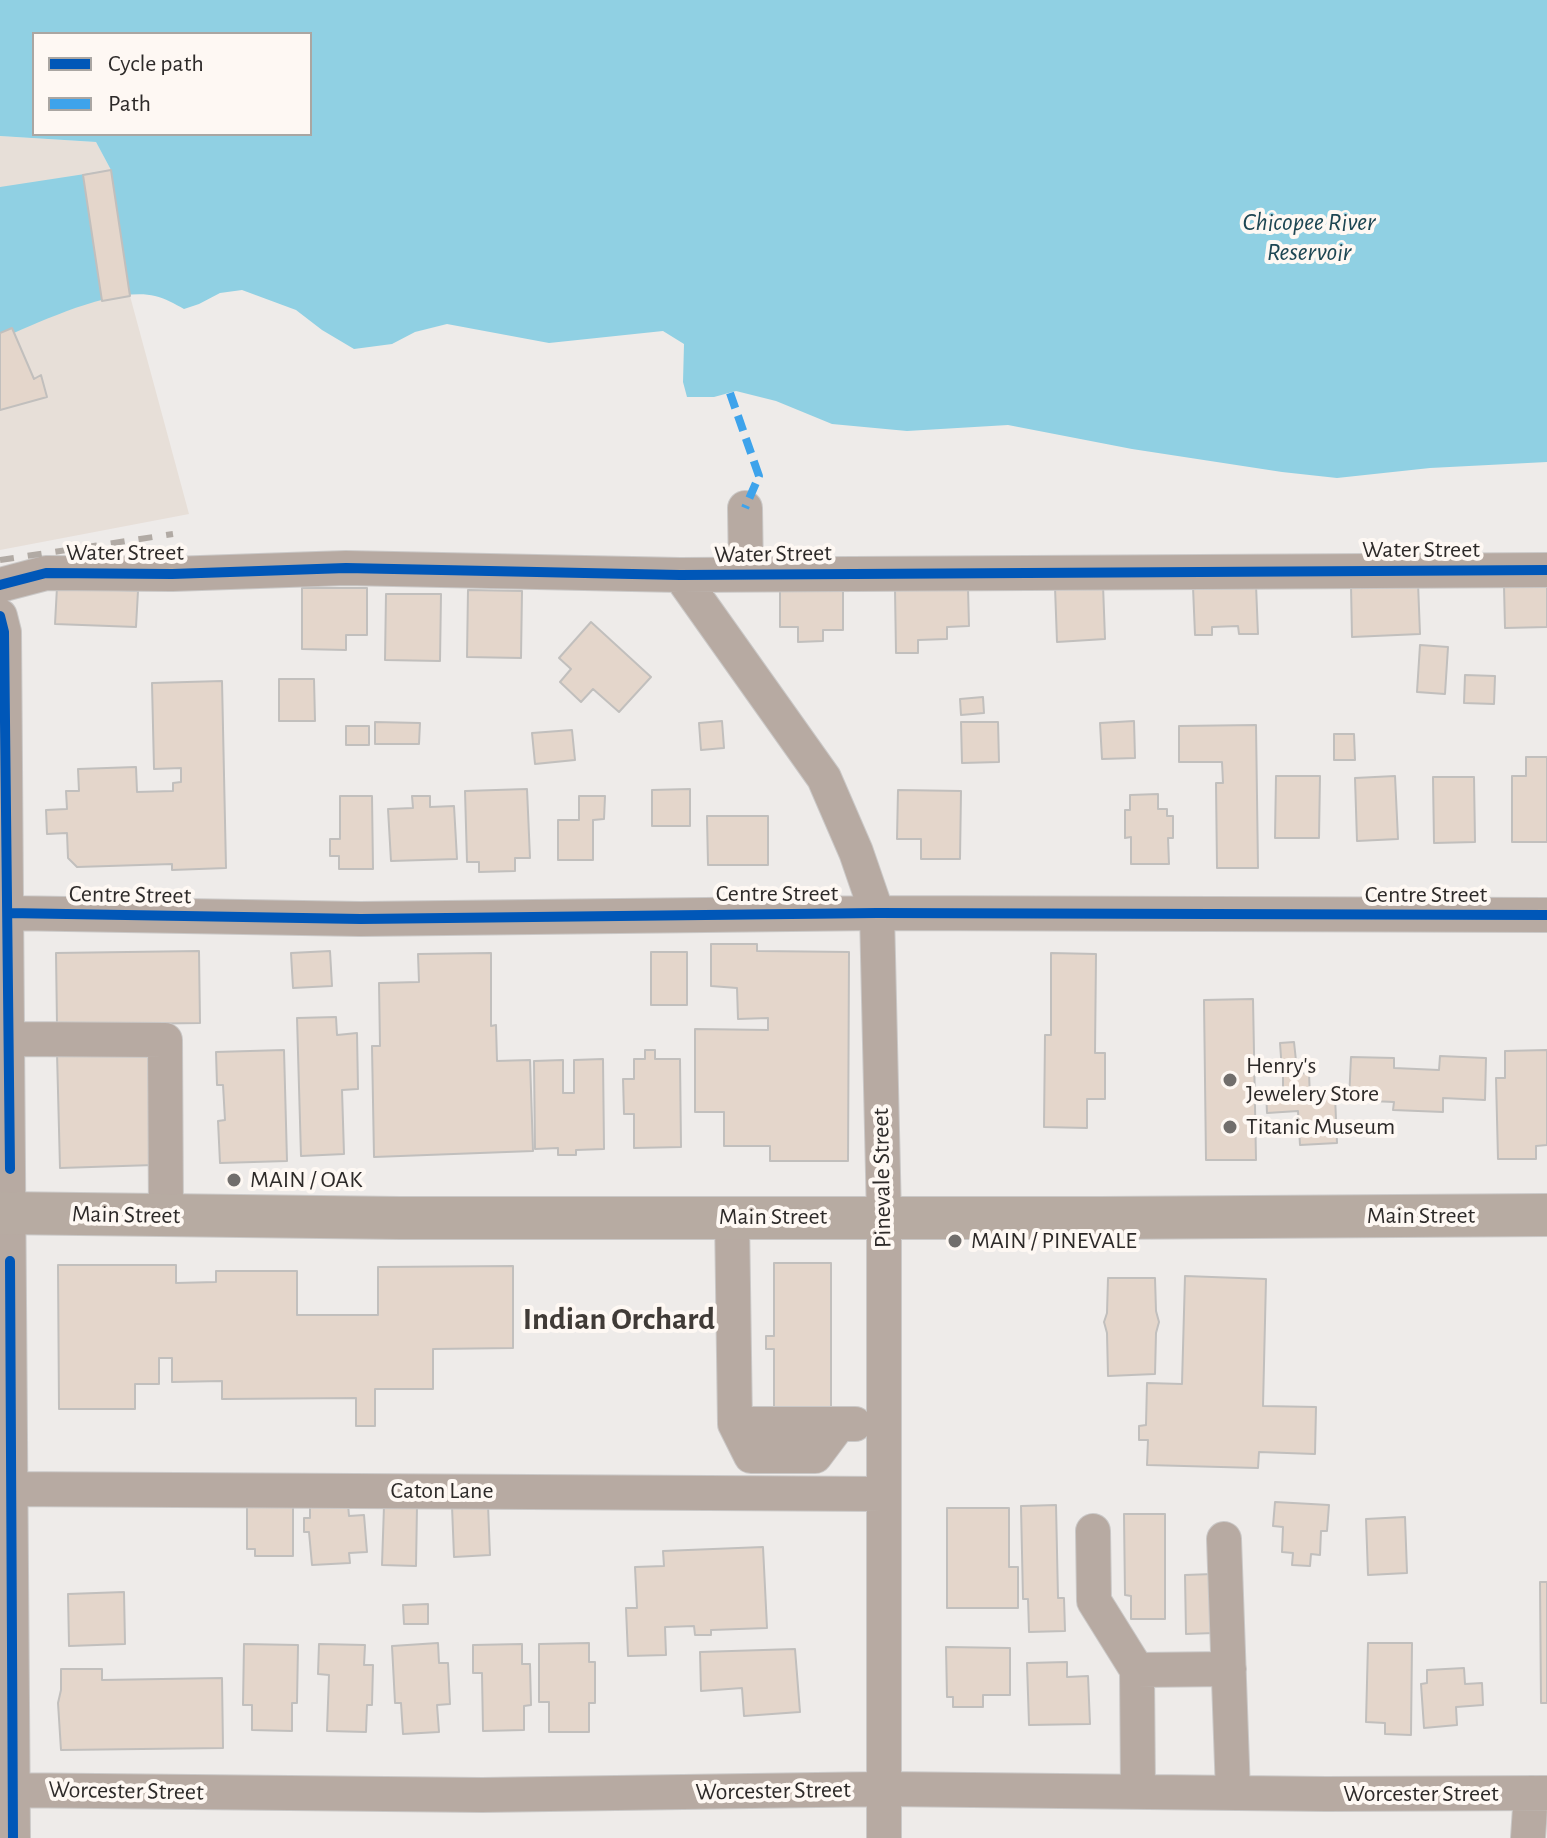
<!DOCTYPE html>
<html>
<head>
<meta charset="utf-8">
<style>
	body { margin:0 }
	#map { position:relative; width:1547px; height:1838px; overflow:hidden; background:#eeebe9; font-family:"Alegreya Sans",sans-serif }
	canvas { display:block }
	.legend { position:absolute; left:32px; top:32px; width:280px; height:104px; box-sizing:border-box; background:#fef8f3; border:2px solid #aaa6a2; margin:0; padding:10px 14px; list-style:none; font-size:24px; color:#2d2a29 }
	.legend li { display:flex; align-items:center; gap:16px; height:40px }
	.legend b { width:40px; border:2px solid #aaa6a2 }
</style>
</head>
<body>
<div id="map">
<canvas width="1547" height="1838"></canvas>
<ul class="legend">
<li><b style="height:10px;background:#0057b8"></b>Cycle path</li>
<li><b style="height:10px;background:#3ea3eb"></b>Path</li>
</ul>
</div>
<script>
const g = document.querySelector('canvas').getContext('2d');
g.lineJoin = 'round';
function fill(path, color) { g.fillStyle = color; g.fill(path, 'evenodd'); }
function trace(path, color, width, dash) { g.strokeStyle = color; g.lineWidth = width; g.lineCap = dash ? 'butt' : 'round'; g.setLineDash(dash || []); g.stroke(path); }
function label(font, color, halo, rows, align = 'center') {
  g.font = font + ' "Alegreya Sans",sans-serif'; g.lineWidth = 8; g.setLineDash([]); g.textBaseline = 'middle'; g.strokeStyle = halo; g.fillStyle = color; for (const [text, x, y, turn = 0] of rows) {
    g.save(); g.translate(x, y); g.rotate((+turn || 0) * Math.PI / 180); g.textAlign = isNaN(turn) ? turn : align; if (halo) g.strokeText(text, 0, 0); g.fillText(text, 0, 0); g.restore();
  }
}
const built = new Path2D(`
	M0 136 96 142 111 170 130 296 189 514 0 550Z`);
const water = new Path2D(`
	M0 0H1547V462L1430 468 1337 478 1282 472 1132 449 1008 425 907 431 832 424 776 401 736 391 714 397H687L683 382 684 344 663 331 549 343 447 324 415 332 392 344 354 349 322 330 296 310 242 290 220 293 199 304 184 309C175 304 165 298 155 296 114 286 38 323 0 339V187L111 170 96 142 0 136ZM34 34H310V134H34Z`);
const building = new Path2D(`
	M111 170 130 296 102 301 83 175Z
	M12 328 34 379 41 375 47 397 0 410V333Z
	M1547 578V627L1505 628 1504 586Z
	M1418 583 1420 634 1352 637 1351 585Z
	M1103 585 1105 639 1057 642 1055 587Z
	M1256 585 1258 634H1239L1238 626 1212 627V635H1195L1193 587Z
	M57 587 138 591 136 627 55 624Z
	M302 588H367V635H346V650L302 649Z
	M968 588 969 626 947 627V639L918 640V653H896L895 589Z
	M780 589H843V630H823V641L798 642V627H780Z
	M468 590 522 591 521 658 467 657Z
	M386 594H441L440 661 385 660Z
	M591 622 651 677 619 712 593 689 581 702 560 682 571 669 559 658Z
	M1420 645 1448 647 1445 694 1417 692Z
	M1465 675 1495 676 1494 704 1464 703Z
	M279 679H314L315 721H279Z
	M222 681 226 868 172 870V864L77 867 68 858 67 833 47 834 46 810 67 809 66 791H79L78 769 136 767 137 792 173 791V783L181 782V768L154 769 152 683Z
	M983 697 984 713 961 715 960 699Z
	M722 721 724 748 701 750 699 723Z
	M1134 721 1135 758 1102 759 1100 723Z
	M375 722 420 723 419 744H375Z
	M961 722H998L999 762 962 763Z
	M1256 725 1258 868H1217L1216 783H1223L1222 762H1179V726Z
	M346 726H369V745H346Z
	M572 730 575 760 535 764 532 733Z
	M1334 734H1354L1355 760H1334Z
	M1526 757H1547V842H1512V776H1526Z
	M1276 776H1320L1319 838H1275Z
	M1395 776 1398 839 1357 841 1355 778Z
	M1433 777H1474L1475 842 1434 843Z
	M527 789 530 858H515V871L479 872V862H467L465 791Z
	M690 789V826H652V790Z
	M898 790 961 791 960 859H921V839H897Z
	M1158 794V809H1167V816H1173V838H1168L1169 864H1131V837L1125 838V810H1130V795Z
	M340 796H372L373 869H339V856H330V839H340Z
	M412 796H430V807L454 806 457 859 391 861 388 809 413 808Z
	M579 796H605L604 819 593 820V860H558V820H579Z
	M707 816H768V865H708Z
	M711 944H757V951L849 952 848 1161H770V1146H724V1112H695V1029L768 1030V1018L738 1019 737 988 711 986Z
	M199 951 200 1023 57 1025 56 953Z
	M330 951 332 986 293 988 291 953Z
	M651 952H687V1005H651Z
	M491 953V1026L496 1025 497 1061 530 1060 533 1151 374 1157 372 1046H380L379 983 419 982 418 954Z
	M1051 953 1096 954 1095 1053H1105V1099H1087V1128L1044 1127 1045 1035H1051Z
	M1253 999 1256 1160H1206L1204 1000Z
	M336 1017 337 1035 357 1033 358 1089 342 1090 344 1154 301 1156 297 1018Z
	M1294 1042 1297 1070 1282 1071 1280 1043Z
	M284 1050 287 1161 220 1163 218 1121 225 1120 223 1085H217L216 1052Z
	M645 1050H655V1059H680L681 1147 634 1148V1114H624L623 1079H634V1059H645Z
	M1547 1050V1145L1536 1146V1159H1498L1496 1078H1505V1051Z
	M151 1051 154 1165 60 1168 57 1053Z
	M1440 1056 1486 1058 1485 1100 1443 1098V1112L1393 1110 1394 1102 1349 1100 1351 1057 1394 1058V1068L1439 1070Z
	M603 1059 604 1149 576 1150V1155H558V1148L535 1149 534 1061 563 1060V1093H574V1060Z
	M1309 1073 1310 1098 1335 1096 1337 1143 1300 1145 1298 1111 1267 1113 1266 1089 1283 1088V1074Z
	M774 1263H831V1414H774V1349H766V1336H774Z
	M58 1265H176V1283L216 1282V1271H297V1315H378V1267L513 1266V1348L433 1349V1389H375V1426H356V1398L222 1399V1381L172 1382V1358H159V1384H135V1409H59Z
	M1185 1276 1266 1279 1263 1406 1316 1407 1315 1454 1259 1452 1258 1468 1147 1465 1148 1440H1139V1426L1146 1425 1147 1383 1182 1384Z
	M1108 1278H1155L1156 1311 1159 1322 1156 1333 1155 1374 1108 1376 1107 1333 1104 1322 1107 1313Z
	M1275 1502 1329 1505 1327 1531H1321L1320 1555 1311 1554 1310 1566 1292 1565 1293 1553 1282 1552 1283 1527 1273 1526Z
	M348 1504 349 1516 364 1515 367 1552 349 1553 350 1563 312 1565 309 1532H304V1518H310V1507Z
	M247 1505 293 1506V1556H255V1549H247Z
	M488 1505 490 1555 454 1557 452 1506Z
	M1056 1505 1058 1598H1064L1065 1631 1029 1632 1028 1599H1023L1021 1506Z
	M384 1506H417L416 1566 382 1565Z
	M947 1508H1009V1567H1018V1608H947Z
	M1124 1514H1165V1619H1131V1596L1125 1595Z
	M1405 1517 1407 1573 1368 1575 1366 1519Z
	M763 1547 767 1628 711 1630V1635H695L694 1626 665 1627 666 1655 628 1656 626 1608H637L635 1567 664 1566 663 1551Z
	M1213 1574 1214 1633 1186 1634 1185 1575Z
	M1540 1582H1547V1703H1541Z
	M124 1592 125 1644 69 1646 68 1594Z
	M428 1604V1624H404L403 1605Z
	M438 1643 439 1663H448L450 1704 437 1705 439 1732 403 1734 401 1703H395L392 1646Z
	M589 1643V1662H595V1703H589V1732H549V1702H539V1644Z
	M1368 1643H1412L1411 1735 1385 1734V1723L1366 1722Z
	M244 1644 298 1645 297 1703H292V1731L252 1730V1705H243Z
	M319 1644 365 1645 364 1665H373L372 1705H367L366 1732 327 1731 329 1675 318 1674Z
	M522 1644V1664H530L531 1705 524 1706V1730L483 1731 482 1673H473V1645Z
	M946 1647 1010 1648V1695H983V1707H953V1697H947Z
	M795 1649 800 1712 744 1716 742 1688 701 1691 700 1652Z
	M1067 1662V1677L1088 1676 1090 1724 1029 1725 1027 1663Z
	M1464 1668 1465 1684 1482 1683 1483 1705 1456 1707 1457 1725 1424 1728 1421 1684 1427 1683V1670Z
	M61 1669H102V1680L222 1678 223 1748 61 1750 58 1703 61 1690Z`);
const minor = new Path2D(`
	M745 508 746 574
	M680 575 824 778 856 852 877 913 884 1217V1838
	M0 585 46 573 172 574 346 568 680 575 1547 570
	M0 616 4 632 13 1838
	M8 913 361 919 877 913 1547 915
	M8 1039 165 1040 166 1215
	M732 1217 735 1424 751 1456H815L839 1424
	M735 1424H855
	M0 1489 884 1494
	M1093 1531 1094 1601 1137 1670
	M1224 1539 1233 1793
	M0 1790 482 1795 884 1789 1326 1794 1547 1793
	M1138 1792 1137 1670 1229 1669
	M1528 1838 1531 1793`);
const major = new Path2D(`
	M0 1213 400 1218H1102L1547 1215`);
const rail = new Path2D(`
	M0 560 173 534`);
const quiet = new Path2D(`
	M730 393 759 476 745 508`);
const cycleway = new Path2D(`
	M0 585 46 573 172 574 346 568 680 575 1547 570
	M0 616 4 632 10 1169
	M8 913 361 919 877 913 1547 915
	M10 1261 13 1838`);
const markers = [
	[1230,1080,8,"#716e6c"],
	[1230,1127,8,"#716e6c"],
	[234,1180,8,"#716e6c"],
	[955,1241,8,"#716e6c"]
];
const streetNames = [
	["Water Street",1421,550],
	["Water Street",125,553],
	["Water Street",773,554,-1],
	["Centre Street",777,894],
	["Centre Street",130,895,1],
	["Centre Street",1426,895],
	["Pinevale Street",882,1178,-91],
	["Main Street",126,1215,1],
	["Main Street",1421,1216],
	["Main Street",773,1217],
	["Caton Lane",442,1491],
	["Worcester Street",126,1791,1],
	["Worcester Street",773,1791,-1],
	["Worcester Street",1421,1794]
];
const poiNames = [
	["Henry's",1246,1066],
	["Jewelery Store",1246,1094],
	["Titanic Museum",1246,1127],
	["MAIN / OAK",250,1180],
	["MAIN / PINEVALE",971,1241]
];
const waterNames = [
	["Chicopee River",1309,222],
	["Reservoir",1309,252]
];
const districtNames = [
	["Indian Orchard",619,1319]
];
fill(built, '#e7dfd8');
fill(water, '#90d0e3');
fill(building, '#e4d6cb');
trace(building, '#c1bfbd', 2);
trace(minor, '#cac8c7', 36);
trace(major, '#cac8c7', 44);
trace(minor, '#b7aaa2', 34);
trace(major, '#b7aba2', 42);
trace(rail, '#b1aaa4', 6, [14, 14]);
trace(quiet, '#3ea3eb', 8, [16, 8]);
trace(cycleway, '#0057b8', 10);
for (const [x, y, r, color] of markers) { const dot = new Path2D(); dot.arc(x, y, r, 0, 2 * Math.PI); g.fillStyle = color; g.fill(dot); trace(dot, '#fef8f3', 3); }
label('24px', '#2d2a29', '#fef8f3', streetNames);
label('24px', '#2d2a29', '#fef8f3', poiNames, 'left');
label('italic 26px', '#1d4653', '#fef8f3', waterNames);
label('bold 32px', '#403b37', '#fef8f3', districtNames);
</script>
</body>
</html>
